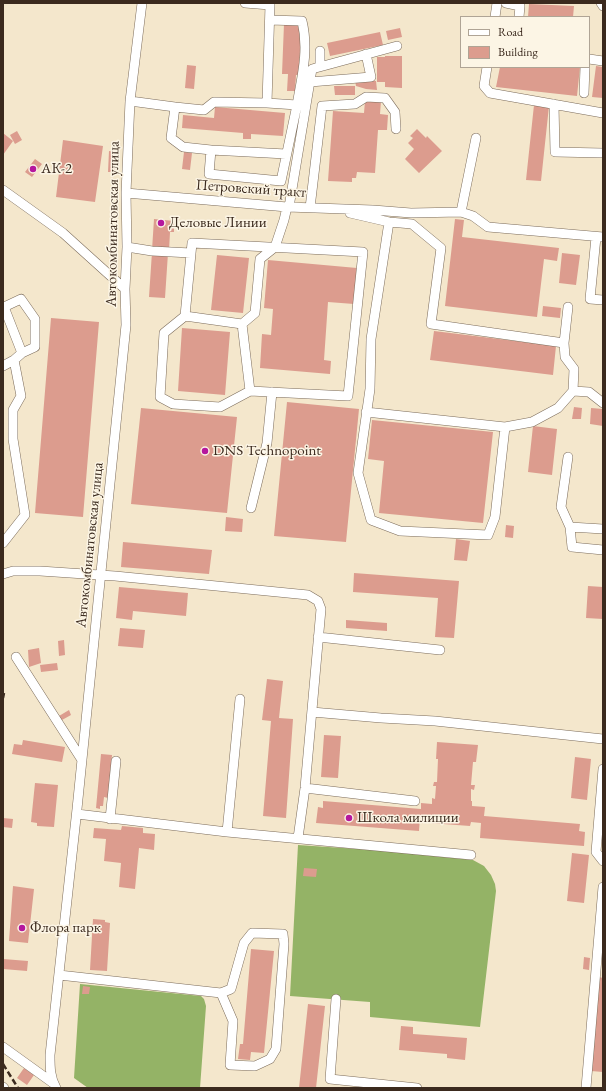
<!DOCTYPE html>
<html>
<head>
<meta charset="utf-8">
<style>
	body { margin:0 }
	#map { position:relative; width:606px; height:1091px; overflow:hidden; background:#f4e7cc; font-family:"EB Garamond",serif }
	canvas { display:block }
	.frame { position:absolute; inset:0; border:4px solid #3b2a1e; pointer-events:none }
	.legend { position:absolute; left:460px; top:16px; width:130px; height:52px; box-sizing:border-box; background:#fcf5e5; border:1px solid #afa495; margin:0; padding:5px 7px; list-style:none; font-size:12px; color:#3b2a1e }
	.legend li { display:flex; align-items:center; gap:8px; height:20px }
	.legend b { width:20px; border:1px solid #afa495 }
</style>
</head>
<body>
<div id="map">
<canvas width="606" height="1091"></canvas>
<div class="frame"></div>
<ul class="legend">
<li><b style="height:5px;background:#fff"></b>Road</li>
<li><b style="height:11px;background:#dc9c8e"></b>Building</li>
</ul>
</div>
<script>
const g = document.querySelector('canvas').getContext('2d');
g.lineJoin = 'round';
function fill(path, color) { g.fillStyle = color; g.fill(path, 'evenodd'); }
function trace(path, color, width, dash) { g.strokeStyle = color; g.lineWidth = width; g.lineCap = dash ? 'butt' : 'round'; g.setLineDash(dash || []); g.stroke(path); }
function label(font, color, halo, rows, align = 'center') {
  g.font = font + ' "EB Garamond",serif'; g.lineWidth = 3; g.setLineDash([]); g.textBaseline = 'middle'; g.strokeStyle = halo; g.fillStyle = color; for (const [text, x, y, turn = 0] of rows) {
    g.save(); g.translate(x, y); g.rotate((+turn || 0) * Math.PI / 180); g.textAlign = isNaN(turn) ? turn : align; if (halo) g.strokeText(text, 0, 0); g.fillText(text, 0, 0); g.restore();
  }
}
const forest = new Path2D(`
	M298 845 373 850 473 860 484 866 491 875 495 884 496 891 480 1027 370 1017V1002L290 996Z
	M80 984 201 996 204 999 206 1006 200 1088H88L74 1078Z`);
const building = new Path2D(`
	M529 4 574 6 573 17H528Z
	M284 24 301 25 299 75H296L295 91H287L288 74H282Z
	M400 28 402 37 388 40 386 31Z
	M380 32 383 45 330 56 327 43Z
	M385 56H402V88L385 87V82H377V57H385Z
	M187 65 196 66 194 89 185 88Z
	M596 66 603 67V98L592 97Z
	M500 67H580L577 96 496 87Z
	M355 80 376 81 377 90 366 89 356 86Z
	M334 86H355V95H335Z
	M365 101H381L380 114 388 115 387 130H378L375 173 357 172 356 178H352V182L328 181 333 111 364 113Z
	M534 105 549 106 541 181 526 180Z
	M215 107 285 113 283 136 251 134V139H243V133L182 128 183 115 214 118Z
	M417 129 426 138 427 136 442 151 419 173 405 159 414 149 408 143 413 138 410 136Z
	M17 131 22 140 15 144 10 135Z
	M3 133 13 141 3 155Z
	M63 140 103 146 95 202 56 197Z
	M109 151 117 152 115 172H108Z
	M184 152 192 153 190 170 182 169Z
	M35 159 42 164 32 177 25 172Z
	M154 219 174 221V232H170L169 251 152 250Z
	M455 219 464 220 462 237 559 248 557 261 544 259 537 317 445 306Z
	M152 252 168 253 165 298 149 297Z
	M562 253 580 255 576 285 559 283Z
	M217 255 249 258 243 313 211 310Z
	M268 260 357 268 354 304 328 302 324 360 331 361 330 374 260 368 262 334 271 335 273 309 264 308Z
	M543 306 561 308 560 318 542 316Z
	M51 318 99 322 83 517 35 513Z
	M182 328 230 332 225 395 178 391Z
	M434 331 556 346 553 375 430 360Z
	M287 402 359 409 346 542 274 536Z
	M574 407 582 408 581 419H572Z
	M141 408 237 417 227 513 131 504Z
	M591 408 603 409V426L590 424Z
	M372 420 493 432 483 523 379 513 384 461 368 459Z
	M533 426 557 429 552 475 528 472Z
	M226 517 243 519 242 532 225 531Z
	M506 525 514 526 513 538 505 537Z
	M456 539 470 541 467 561 454 560Z
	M123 542 212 550 209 574 121 567Z
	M354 573 459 581 454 638 435 637 438 598 353 592Z
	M588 586 603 587V619L586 618Z
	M119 587 188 593 186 616 133 611 132 620 116 618Z
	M346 620 387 623V631L346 628Z
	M120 628 145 630 143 648 118 646Z
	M64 640 65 655 59 656 58 641Z
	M39 648 41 663 29 667 28 650Z
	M57 663 58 670 41 672 40 665Z
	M267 679 283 681 279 718 293 719 286 818 263 816 271 721 262 720Z
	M69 710 71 715 62 720 59 716Z
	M324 735 341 736 338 778 321 777Z
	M23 740 65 747 62 762 12 754 14 744 22 745Z
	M437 742 478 745 476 762H473L471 785H475L474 790 471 789V801H472V806L485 807 484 816 580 824 579 831 585 832 584 846 480 838 481 823 471 822 470 826 430 823 431 818 420 817 419 831 316 823 318 807 323 808V801L421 809V803L432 804V798L435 799 436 786H433L434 782H437L438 759H436Z
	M101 754 112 755 108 798 104 797 103 806H100V809L96 808Z
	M575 757 591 759 587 800 571 798Z
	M35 783 58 785 54 827 37 826V823L31 822Z
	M3 818 13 819 12 828 3 827Z
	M122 826 143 828V833L155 834 154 850 139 848 135 889 119 887 121 863 104 861 106 839 93 838 94 828 121 830Z
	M572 853 589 855 584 903 567 901Z
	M304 868 317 869 316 877 303 876Z
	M13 886 34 889 28 943 9 941Z
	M93 919 105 920V922L110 923 107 971 90 970Z
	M251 949 274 951 264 1053 251 1052 250 1060 238 1059 240 1044H243Z
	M584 957 590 958 589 970 583 969Z
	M3 959 28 961 27 971 3 969Z
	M599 977 603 978V1072L591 1071Z
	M83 986 90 987 89 994H82Z
	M308 1004 325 1006 316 1088H299Z
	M401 1026 413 1027V1034L467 1038 465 1060 447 1058V1054L399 1050Z
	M24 1068 34 1075 27 1085 17 1078Z`);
const minor = new Path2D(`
	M245 3 270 5 267 103 297 105C302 76 309 50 302 21L270 20
	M506 3 520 6 519 17
	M601 3 603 6
	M495 17 497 3
	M320 51V66
	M589 59 603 61
	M487 67 484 86 490 93 603 113
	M310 82 371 77 366 54
	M584 93 585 67
	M130 101 175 107 171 138 183 147 211 150
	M554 104 555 152 603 153
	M175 107 204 110 214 102 267 103
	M286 154 211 150 209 174 281 181 297 105
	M3 190 63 233 125 289
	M126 193 287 207 373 210 411 213 461 212 473 216 488 227 603 237
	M289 207 312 69 397 46
	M310 208 322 106 355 104 366 97 385 98 395 112 396 129
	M461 212 476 138
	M350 213 389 222 412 224 441 248 431 324 564 343 565 357 574 369 573 391 558 408 532 422 505 427
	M596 237 590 299 603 300
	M192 243 363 252 348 396 250 391 220 407 173 404 160 397 164 333 185 316Z
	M127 247 152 251 191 253
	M185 316 242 324
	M564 343 568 307
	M3 366 14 360
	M250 391 242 324 255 313 260 259 275 247 284 220 287 207
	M573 391 589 392 603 403
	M366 412 505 427 495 517 488 535 400 531 371 520 358 473 370 389 371 339 389 222
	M568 457 561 507 570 527 603 529
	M251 508 267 443 272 392
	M570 527 572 547 603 550
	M3 543 25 515 13 439V410L21 396 14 360 22 353 35 347V319L21 299 4 307 22 353
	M3 574 13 571H40L115 576 308 595 318 601 321 609 305 788 298 838
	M318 637 440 650
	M16 657 82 760
	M312 712 381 718 435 721 603 739
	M603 769 596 852 603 861
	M305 788 415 801
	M77 814 227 832 471 855
	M110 819 116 761
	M227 832 240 699
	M59 975 221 993 231 989 244 943 252 933 283 934 284 944 276 1049 270 1059 255 1066 230 1065 233 1021 221 993
	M336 999 330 1079 417 1088
	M3 1047 53 1083
	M3 1087 4 1088
	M56 1088C50 1077 50 1068 50 1055L77 809 126 325 125 289 127 247 126 193 130 101 142 3
	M586 1088 603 887`);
const rail = new Path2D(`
	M3 698 4 693
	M3 1064 18 1088`);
const markers = [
	[33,169,4,"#b5179e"],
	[161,223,4,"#b5179e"],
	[205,451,4,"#b5179e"],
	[349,818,4,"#b5179e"],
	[22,928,4,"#b5179e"]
];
const poiNames = [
	["АК-2",41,169],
	["Деловые Линии",169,223],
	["DNS Technopoint",213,451],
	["Школа милиции",357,818],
	["Флора парк",30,928]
];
const streetNames = [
	["Петровский тракт",251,189,4],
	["Автокомбинатовская улица",113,224,-89],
	["Автокомбинатовская улица",90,545,-84]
];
fill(forest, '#94b366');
fill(building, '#dc9c8e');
trace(minor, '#7c6c5b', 10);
trace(minor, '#fff', 9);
trace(rail, '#3b2a1e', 2.5, [6, 3]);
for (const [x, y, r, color] of markers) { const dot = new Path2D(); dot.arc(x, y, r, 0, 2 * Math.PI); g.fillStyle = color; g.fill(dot); trace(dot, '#fcf5e5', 1.5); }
label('15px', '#3b2a1e', '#fcf5e5', poiNames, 'left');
label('15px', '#3b2a1e', '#fcf5e5', streetNames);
</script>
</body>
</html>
